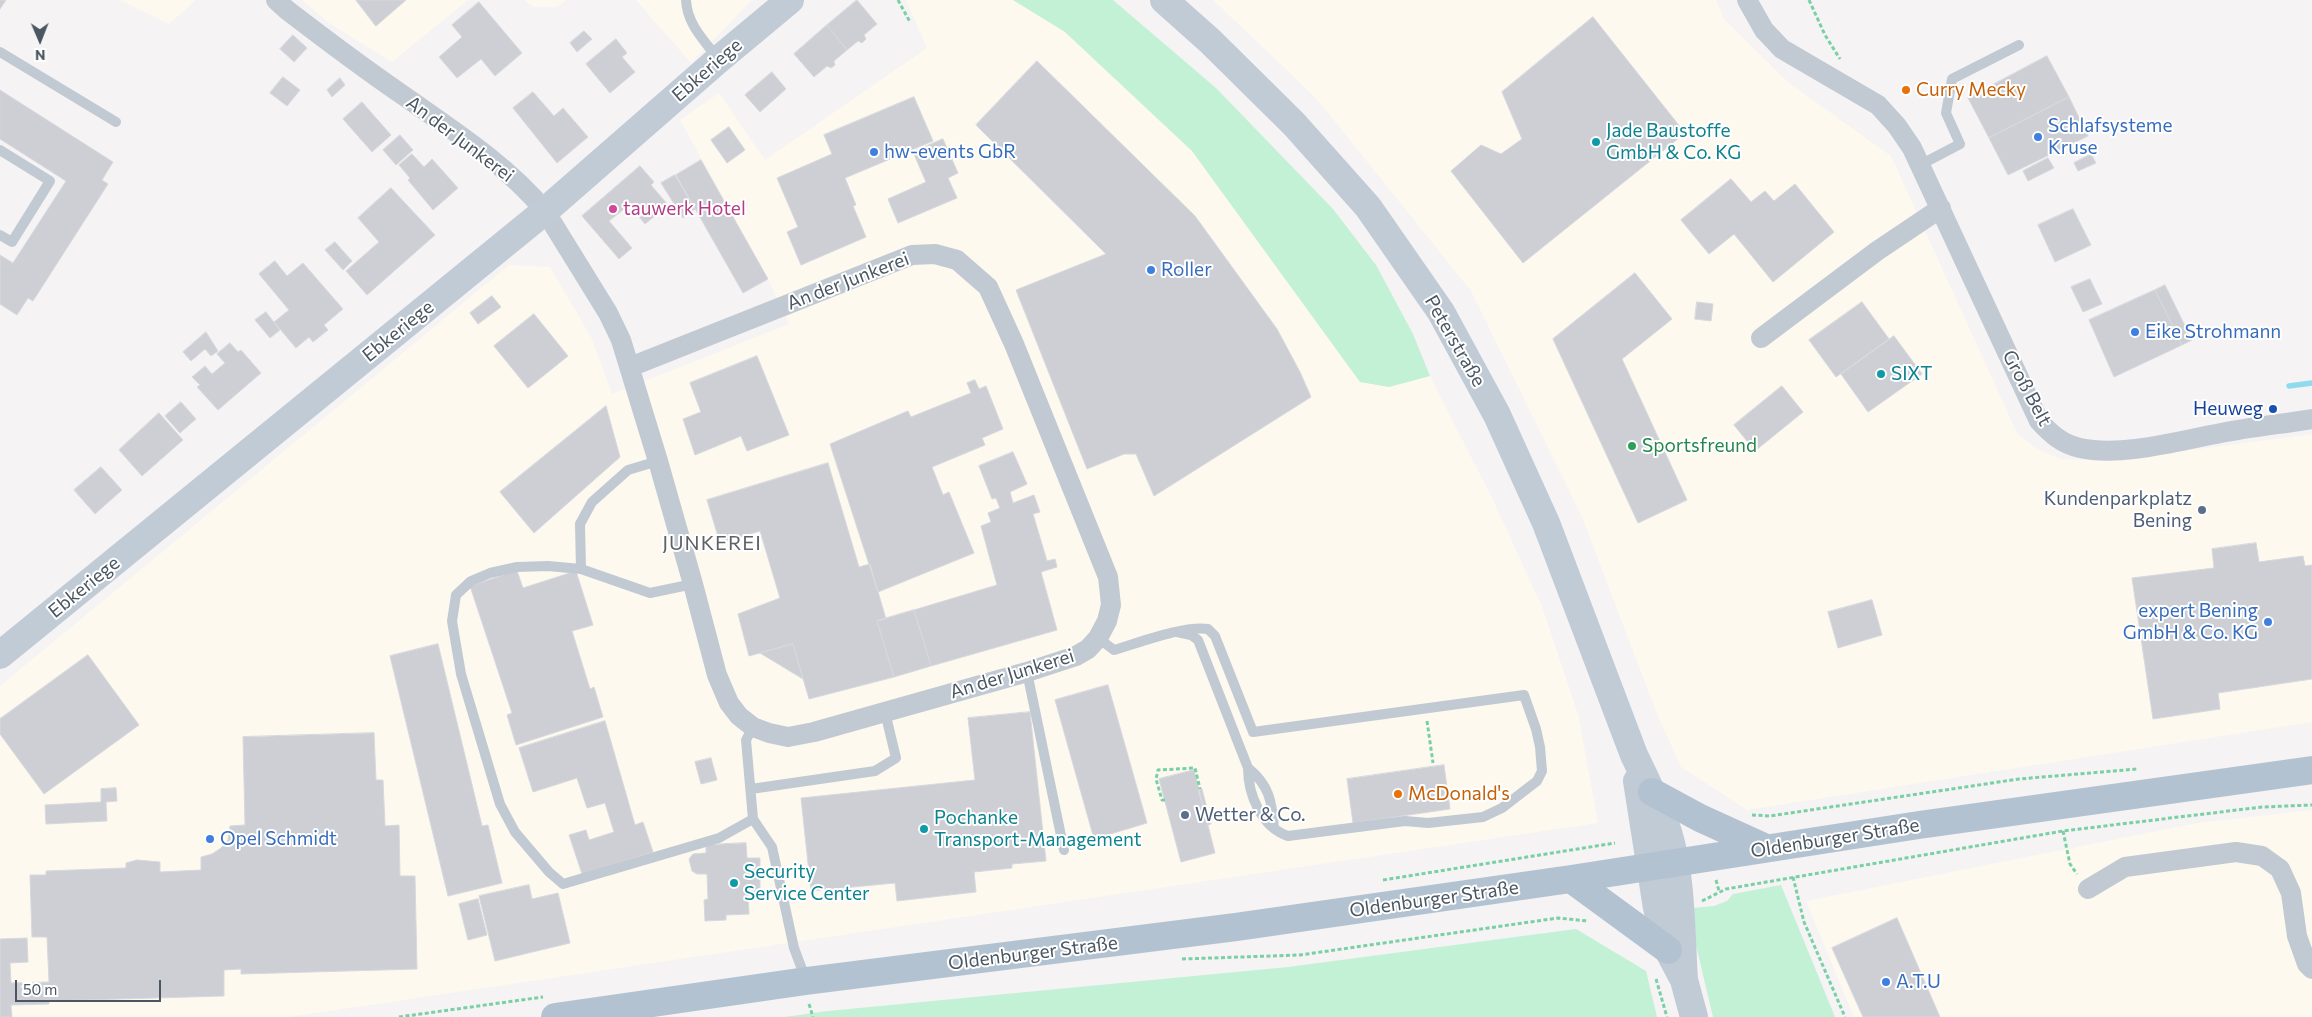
<!DOCTYPE html>
<html>
<head>
<meta charset="utf-8">
<style>
	body { margin:0 }
	#map { position:relative; width:2312px; height:1017px; overflow:hidden; background:#f5f3f3; font-family:Commissioner,sans-serif }
	canvas { display:block }
	.north { position:absolute; left:15px; top:15px; width:50px; height:50px; -webkit-text-stroke:4px #fff; paint-order:stroke; rotate:179deg; font-size:14px; font-weight:700; line-height:20px; text-align:center; color:#4a5661 }
	.north::after { content:''; display:block; margin:auto; width:18px; height:22px; background:#4a5661; clip-path:polygon(50% 0,100% 100%,50% 72%,0 100%) }
	.scale { position:absolute; left:15px; top:980px; width:146px; height:22px; box-sizing:border-box; border:2px solid #4a5661; border-top:0; padding-left:6px; font-size:15px; line-height:18px; white-space:nowrap; color:#4a5661; -webkit-text-stroke:4px #fff; paint-order:stroke }
</style>
</head>
<body>
<div id="map">
<canvas width="2312" height="1017"></canvas>
<div class="north">N</div>
<div class="scale">50 m</div>
</div>
<script>
const g = document.querySelector('canvas').getContext('2d');
g.lineJoin = 'round';
function fill(path, color) { g.fillStyle = color; g.fill(path, 'evenodd'); }
function trace(path, color, width, dash) { g.strokeStyle = color; g.lineWidth = width; g.lineCap = dash ? 'butt' : 'round'; g.setLineDash(dash || []); g.stroke(path); }
function label(font, color, halo, rows, align = 'center') {
  g.font = font + ' Commissioner,sans-serif'; g.lineWidth = 4; g.setLineDash([]); g.textBaseline = 'middle'; g.strokeStyle = halo; g.fillStyle = color; for (const [text, x, y, turn = 0] of rows) {
    g.save(); g.translate(x, y); g.rotate((+turn || 0) * Math.PI / 180); g.textAlign = isNaN(turn) ? turn : align; if (halo) g.strokeText(text, 0, 0); g.fillText(text, 0, 0); g.restore();
  }
}
const commercial = new Path2D(`
	M120 0H196L169 24Z
	M302 0H468L392 62 329 23Z
	M524 0H566L557 7H533Z
	M636 0H752L691 63Z
	M906 0H1013L1065 32 1192 151 1360 382 1389 387 1430 376 1494 502 1543 609 1578 714 1598 823 289 1017H0V686L509 265 550 267 591 337 612 394 789 324 768 279 680 120 719 93 765 160 927 48Z
	M1213 0H1716L1724 19 1789 83 1891 156 2017 433 2034 447 2060 459 2108 461 2312 434V722L1747 810 1681 767 1657 714 1582 517 1471 291 1316 98Z
	M2312 810V1017H1854L1806 901 2197 823Z`);
const green = new Path2D(`
	M1013 0H1113L1216 88 1333 209 1376 265 1413 334 1430 376 1389 387 1360 382 1192 151 1065 32Z
	M1781 885 1835 1017H1713L1695 941 1693 908 1714 906 1727 901 1733 894Z
	M1576 929 1646 971 1657 1017H784L828 1011 1288 967Z`);
const stream = new Path2D(`
	M2289 386 2312 383`);
const building = new Path2D(`
	M0 0H6L0 9Z
	M356 0H406L376 26Z
	M857 0 877 24 864 35 866 39 862 43 858 41 847 50 827 25Z
	M479 2 522 53 495 76 481 59 457 78 439 57 462 37 452 25Z
	M1593 17 1685 133 1523 263 1451 171 1481 145 1501 154 1522 139 1502 92Z
	M827 25 847 50 834 61 835 65 831 68 827 66 814 77 794 54Z
	M584 31 592 39 577 52 570 43Z
	M293 35 307 48 294 62 280 49Z
	M616 39 627 53 622 57 635 72 610 93 586 64Z
	M2047 56 2069 97 1989 138 1968 98Z
	M1037 61 1195 216 1277 329 1300 372 1311 397 1154 496 1136 454H1124L1087 469 1016 290 1106 254 976 125Z
	M772 72 786 89 760 112 745 95Z
	M283 77 300 90 287 106 270 93Z
	M340 78 345 85 332 97 327 90Z
	M0 90 113 162 102 180 108 184 33 301 28 298 17 315 0 304V255L13 263 66 181 0 139Z
	M533 92 554 116 563 108 588 137 557 163 513 108Z
	M914 97 933 141 845 178 856 205 853 206 866 237 801 265 787 232 798 227 777 178 832 154 824 135Z
	M2069 97 2088 136 2008 175 1989 138Z
	M362 102 391 135 372 152 343 119Z
	M729 127 745 150 727 163 711 140Z
	M400 135 413 150 396 165 383 150Z
	M943 139 958 173 948 178 957 198 898 223 888 199 926 182 913 152Z
	M412 154 424 167 432 159 458 188 433 210 408 180 410 178 399 165Z
	M2091 154 2096 163 2078 171 2074 163Z
	M2048 158 2054 168 2028 181 2023 171Z
	M701 160 768 279 743 293 676 175Z
	M640 166 654 182 651 185 668 205 645 224 629 205 609 221 632 248 619 259 582 216Z
	M675 175 695 209 683 218 661 183Z
	M1731 179 1751 202 1765 191 1774 201 1795 184 1834 232 1773 282 1734 234 1709 254 1681 220Z
	M391 188 435 235 367 295 346 271 379 242 358 218Z
	M2073 209 2091 245 2055 262 2038 225Z
	M335 242 352 261 343 270 325 250Z
	M275 261 287 276 303 263 343 309 324 325 328 330 313 342 309 337 296 348 274 322 289 310 259 274Z
	M1635 273 1672 319 1622 359 1687 500 1638 523 1553 339Z
	M2090 279 2102 304 2083 312 2071 287Z
	M2165 285 2192 340 2182 345 2155 290Z
	M2155 290 2182 345 2114 377 2089 320Z
	M492 296 501 307 478 324 470 313Z
	M1697 302 1713 304 1711 321 1695 319Z
	M1862 302 1889 339 1836 377 1809 340Z
	M266 312 280 330 270 338 255 320Z
	M534 314 568 356 528 388 494 346Z
	M206 332 218 351 211 356 205 349 191 361 183 352Z
	M1894 336 1922 374 1868 412 1841 374Z
	M230 343 238 352 241 350 261 373 218 410 197 387 200 385 192 377 205 366 212 374 225 363 217 354Z
	M757 356 789 435 747 451 741 436 695 455 683 419 701 412 690 383Z
	M975 380 979 389 986 386 1003 429 982 438 985 445 932 467 943 495 949 492 974 553 878 592 830 444 908 411 911 417 971 393 967 383Z
	M1782 386 1803 412 1755 451 1734 425Z
	M181 402 196 419 180 433 165 416Z
	M606 406 620 457 534 533 500 492Z
	M159 413 183 440 142 476 119 450Z
	M1013 452 1027 484 1010 492 1013 503 1034 495 1040 512 1033 514 1047 561 1055 559 1057 567 1041 572 1057 630 931 666 914 610 997 585 981 526 991 522 988 513 1000 508 996 498 992 499 979 466Z
	M828 463 859 567 870 564 886 619 877 621 894 677 809 699 793 644 749 656 738 614 780 598 760 531 720 543 707 500Z
	M101 467 122 490 95 514 74 490Z
	M2256 543 2259 562 2303 556 2305 566 2312 565V679L2218 693 2220 709 2153 719 2132 578 2214 568 2212 549Z
	M517 571 523 588 576 571 593 625 572 631 590 689 594 687 603 717 516 745 507 715 512 713 470 586Z
	M1872 600 1882 635 1838 648 1828 612Z
	M914 610 931 666 894 677 877 621Z
	M438 644 482 826 488 825 502 883 448 896 390 656Z
	M793 644 803 679 760 653Z
	M88 655 139 725 44 794 0 734V719Z
	M1108 685 1147 823 1094 839 1055 700Z
	M1030 712 1046 861 1012 864V868L974 872 976 892 897 901 895 883 811 891 801 798 975 780 968 718Z
	M605 721 635 825 643 822 653 852 582 874 569 835 586 830 589 840 614 832 605 803 587 808 577 778 533 792 519 748Z
	M374 733 376 780H383L385 826 399 825 400 876H415L417 969 241 974V969L224 970V996L49 1001V1004L11 1005 12 1017H0V939L27 938 28 962 10 963 11 983 49 982 47 937H32L30 875H46V871L126 868V863L137 860 160 862V872L201 870V857L212 854 221 848 228 840 230 826 245 825 243 737Z
	M711 758 717 780 701 784 695 762Z
	M1444 765 1450 809 1353 823 1347 779Z
	M1194 770 1215 853 1181 862 1159 779Z
	M116 788 117 801 106 802 107 821 46 824 45 805 101 802V789Z
	M1202 789 1211 824 1208 825 1198 790Z
	M746 843 747 858H760V892L748 893 749 914 726 915V920L705 921 704 900 708 899 707 874H697L692 871 689 859 693 854 706 853V845Z
	M529 885 532 899 558 893 570 943 495 961 479 896Z
	M478 899 487 935 468 940 459 904Z
	M1897 918 1940 1017H1863L1832 948Z`);
const path = new Path2D(`
	M898 0 910 22
	M1809 0 1825 35 1840 59
	M1427 721 1433 763
	M1165 800H1162L1156 779 1158 770 1195 768 1200 789
	M1752 815 1770 816 2019 779 2137 769
	M2063 831 2070 864 2077 874
	M1793 877 1804 922 1845 1017
	M1383 880 1615 843
	M1716 880 1719 891
	M1702 901 1726 889 2063 831 2262 807 2312 805
	M1182 959 1300 955 1558 918 1588 921
	M1656 979 1667 1017
	M809 1004 813 1017
	M399 1017 543 997`);
const lane = new Path2D(`
	M686 0C687 24 704 40 718 59
	M0 52 116 122
	M0 150 50 181 12 242 0 235
	M1920 165 1960 144 1946 113 1952 79 2019 45
	M581 569 580 524 592 502 628 470 658 461
	M693 584 650 593 581 569 548 566 517 567 490 573 471 581 456 595 452 621 461 674 500 804 515 832 549 872 563 884 719 838 753 819 746 740 753 727
	M1098 638 1114 650C1138 643 1185 625 1208 629L1215 636 1253 732 1524 695 1536 729 1540 747 1542 771 1537 781 1502 808 1483 817 1428 823 1405 821 1288 836C1261 827 1248 794 1248 768L1198 640 1191 635 1177 632
	M1027 672 1064 850
	M1248 768C1269 785 1272 801 1274 828
	M751 789 875 771 896 758 885 712
	M753 819 772 847 794 948 806 980`);
const street = new Path2D(`
	M276 0 287 10C326 40 366 70 407 98 454 131 508 166 545 211L608 313 621 340 658 461 693 584 717 675 729 703 739 716 753 727 769 733 788 737 814 732 1027 672 1076 656 1088 649 1098 638 1107 621 1111 605 1108 577 1014 344 988 287 957 260 935 254 912 255 630 367
	M1747 0 1764 30 1782 49 1878 105 1897 126 1912 148 2039 421C2051 434 2062 444 2080 448 2122 457 2178 441 2221 433 2251 427 2282 424 2312 419
	M1761 338 1877 251 1941 208
	M2088 889 2125 867 2236 852 2262 856 2280 869 2291 893 2297 936 2307 964 2312 969`);
const secondary = new Path2D(`
	M1164 0 1210 41 1294 124 1368 207 1441 312 1497 415 1546 523 1634 755C1646 780 1659 805 1668 832 1682 877 1681 934 1684 980
	M0 655 545 211 718 60 790 0
	M1637 781 1657 908 1668 950 1684 980 1694 1017`);
const primary = new Path2D(`
	M1652 792 1700 818 1766 848
	M1571 879 1668 950
	M555 1017 806 981 1236 927 1571 879 1919 825 2312 770`);
const markers = [
	[1906,90,5,"#e8710a"],
	[2038,137,5,"#3f7fe0"],
	[1596,142,5,"#0f9aa8"],
	[874,152,5,"#3f7fe0"],
	[613,209,5,"#d1479c"],
	[1151,270,5,"#3f7fe0"],
	[2135,332,5,"#3f7fe0"],
	[1881,374,5,"#0f9aa8"],
	[2273,409,5,"#1a4fb4"],
	[1632,446,5,"#2e9e5b"],
	[2202,510,5,"#5c6f8a"],
	[2268,622,5,"#3f7fe0"],
	[1398,794,5,"#e8710a"],
	[1185,815,5,"#5c6f8a"],
	[924,829,5,"#0f9aa8"],
	[210,839,5,"#3f7fe0"],
	[734,883,5,"#0f9aa8"],
	[1886,982,5,"#3f7fe0"]
];
const streetNames = [
	["Ebkeriege",707,70,-41],
	["An der Junkerei",460,139,37],
	["An der Junkerei",848,281,-21],
	["Ebkeriege",398,331,-39],
	["Peterstraße",1455,341,60],
	["Groß Belt",2027,388,62],
	["Ebkeriege",84,587,-39],
	["An der Junkerei",1012,674,-17],
	["Oldenburger Straße",1835,838,-9],
	["Oldenburger Straße",1434,899,-8],
	["Oldenburger Straße",1033,953,-7]
];
const foodNames = [
	["Curry Mecky",1916,90],
	["McDonald's",1408,794]
];
const shopNames = [
	["Schlafsysteme",2048,126],
	["Kruse",2048,148],
	["hw-events GbR",884,152],
	["Roller",1161,270],
	["Eike Strohmann",2145,332],
	["expert Bening",2258,611,"right"],
	["GmbH & Co. KG",2258,633,"right"],
	["Opel Schmidt",220,839],
	["A.T.U",1896,982]
];
const cultureNames = [
	["Jade Baustoffe",1606,131],
	["GmbH & Co. KG",1606,153],
	["SIXT",1891,374],
	["Pochanke",934,818],
	["Transport-Management",934,840],
	["Security",744,872],
	["Service Center",744,894]
];
const hotelNames = [
	["tauwerk Hotel",623,209]
];
const transitNames = [
	["Heuweg",2263,409]
];
const leisureNames = [
	["Sportsfreund",1642,446]
];
const serviceNames = [
	["Kundenparkplatz",2192,499],
	["Bening",2192,521],
	["Wetter & Co.",1195,815,"left"]
];
const neighbourhoodNames = [
	["JUNKEREI",712,543]
];
fill(commercial, '#fdf9ef');
fill(green, '#c3f1d5');
trace(stream, '#90daee', 5.5);
fill(building, '#cdcfd5');
trace(building, '#d7d9de', 1);
trace(path, '#7ad0a6', 3, [4, 2.5]);
trace(lane, '#c1cad2', 10);
trace(street, '#c1cad2', 20);
trace(secondary, '#c1cbd6', 28);
trace(primary, '#b3c2d1', 28);
for (const [x, y, r, color] of markers) { const dot = new Path2D(); dot.arc(x, y, r, 0, 2 * Math.PI); g.fillStyle = color; g.fill(dot); trace(dot, '#fff', 2); }
label('19px', '#4a5661', '#fff', streetNames);
label('19px', '#c56008', '#fff', foodNames, 'left');
label('19px', '#366cbe', '#fff', shopNames, 'left');
label('19px', '#0d838f', '#fff', cultureNames, 'left');
label('19px', '#b23c85', '#fff', hotelNames, 'left');
label('19px', '#164399', '#fff', transitNames, 'right');
label('19px', '#27864d', '#fff', leisureNames, 'left');
label('19px', '#4e5e75', '#fff', serviceNames, 'right');
g.letterSpacing = '1px';
label('20px', '#5f6368', '#fff', neighbourhoodNames);
g.letterSpacing = '0px';
</script>
</body>
</html>
